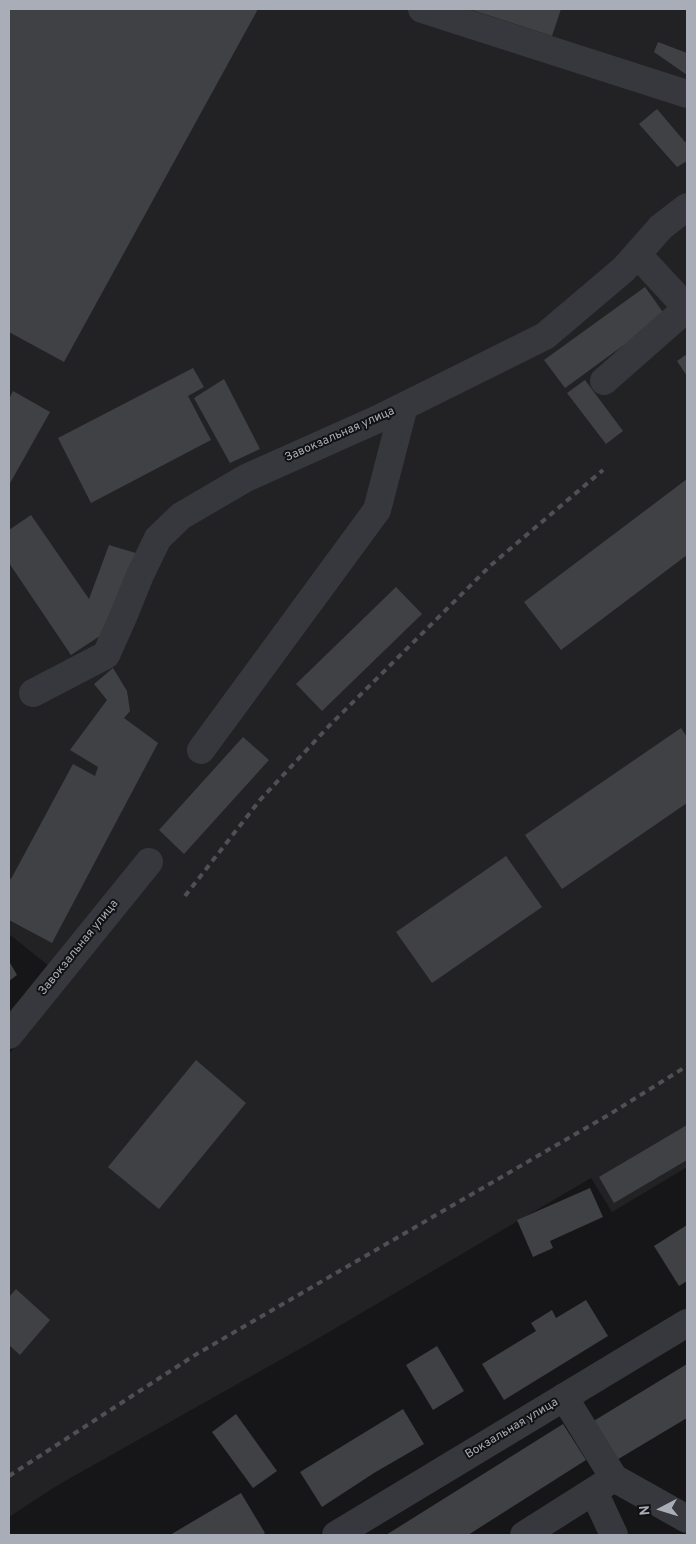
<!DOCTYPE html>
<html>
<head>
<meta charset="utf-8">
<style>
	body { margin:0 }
	#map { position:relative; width:696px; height:1544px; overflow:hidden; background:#161618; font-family:Overpass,sans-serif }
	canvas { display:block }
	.frame { position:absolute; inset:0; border:10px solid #a9adb8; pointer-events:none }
	.north { position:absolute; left:636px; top:1484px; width:50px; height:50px; -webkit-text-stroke:4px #111113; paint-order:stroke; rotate:265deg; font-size:14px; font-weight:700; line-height:20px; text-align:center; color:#a9adb8 }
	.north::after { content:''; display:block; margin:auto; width:18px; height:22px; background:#a9adb8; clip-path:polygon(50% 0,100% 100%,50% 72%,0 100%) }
</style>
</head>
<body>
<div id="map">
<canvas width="696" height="1544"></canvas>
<div class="frame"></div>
<div class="north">N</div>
</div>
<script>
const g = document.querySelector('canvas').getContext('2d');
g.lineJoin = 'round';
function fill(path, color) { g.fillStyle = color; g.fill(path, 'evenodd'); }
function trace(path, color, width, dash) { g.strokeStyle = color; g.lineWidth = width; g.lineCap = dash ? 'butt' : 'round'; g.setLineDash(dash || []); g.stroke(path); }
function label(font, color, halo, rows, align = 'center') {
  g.font = font + ' Overpass,sans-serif'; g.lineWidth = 4; g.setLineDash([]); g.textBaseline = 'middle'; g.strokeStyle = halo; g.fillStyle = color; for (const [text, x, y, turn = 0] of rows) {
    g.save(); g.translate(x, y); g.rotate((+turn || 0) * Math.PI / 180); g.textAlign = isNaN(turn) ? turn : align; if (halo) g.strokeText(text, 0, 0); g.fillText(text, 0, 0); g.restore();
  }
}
const built = new Path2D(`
	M9 9H687V1167L612 1212 591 1178 312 1342 58 1485 9 1517V1054L69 982 9 934Z`);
const building = new Path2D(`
	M9 9H258L64 362 9 332Z
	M469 9H561L552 36Z
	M658 42 687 53V75L654 52Z
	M657 109 685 142 687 141V161L677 167 639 124Z
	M645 287 665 315 565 388 544 360Z
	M687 354V376L677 361Z
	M193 368 204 387 188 396 211 440 91 503 58 438Z
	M224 379 260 449 230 463 194 398Z
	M585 380 623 431 606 444 567 393Z
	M13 391 50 412 9 485V399Z
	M687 479V555L561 650 524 602Z
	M31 515 89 599 109 545 139 554 109 630 71 655 9 563V530Z
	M396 587 422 614 322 711 296 684Z
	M113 668 127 691 130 711 124 718 158 743 52 943 9 920V878L11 879 73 764 95 776 98 767 70 750 107 700 94 684Z
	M681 728 687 737V803L562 889 525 835Z
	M243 737 269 760 184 854 159 830Z
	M506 856 542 907 432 983 396 932Z
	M9 961 17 975 9 981Z
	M196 1060 246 1103 159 1209 108 1167Z
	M687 1125V1160L614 1203 599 1177Z
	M590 1188 603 1217 550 1241 553 1248 533 1257 517 1220Z
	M687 1225V1281L679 1286 654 1246Z
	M16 1289 50 1320 20 1355 9 1345V1297Z
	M586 1300 608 1336 504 1400 482 1364 536 1331 531 1323 552 1310 556 1318Z
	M437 1346 464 1391 433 1410 406 1365Z
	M687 1364V1418L615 1461 592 1422Z
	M403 1409 424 1444 374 1473 322 1507 300 1472Z
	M236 1414 277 1471 253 1488 212 1432Z
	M563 1424 586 1460 468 1535H386Z
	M241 1493 265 1533 262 1535H170Z`);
const minor = new Path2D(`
	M422 9 687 94
	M604 381 687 308 637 254
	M33 693 106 655 123 617 140 575 158 538 181 516 246 478 378 419 545 336 624 269 661 227 687 207
	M201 750 377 510 404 406
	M9 1035 149 862
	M614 1478 687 1519
	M594 1492 614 1535
	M336 1535 687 1323
	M524 1535 614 1478 564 1397`);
const rail = new Path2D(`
	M185 896 260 800 329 726 490 566 603 470
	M9 1476 195 1355 610 1114 687 1066`);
const streetNames = [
	["Завокзальная улица",340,435,-24],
	["Завокзальная улица",79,948,-51],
	["Вокзальная улица",512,1429,-31]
];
fill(built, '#222225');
fill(building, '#404145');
trace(minor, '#37383d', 28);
trace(rail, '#4e5056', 4, [6, 5]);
label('12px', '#a9adb8', '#111113', streetNames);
</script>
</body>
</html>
